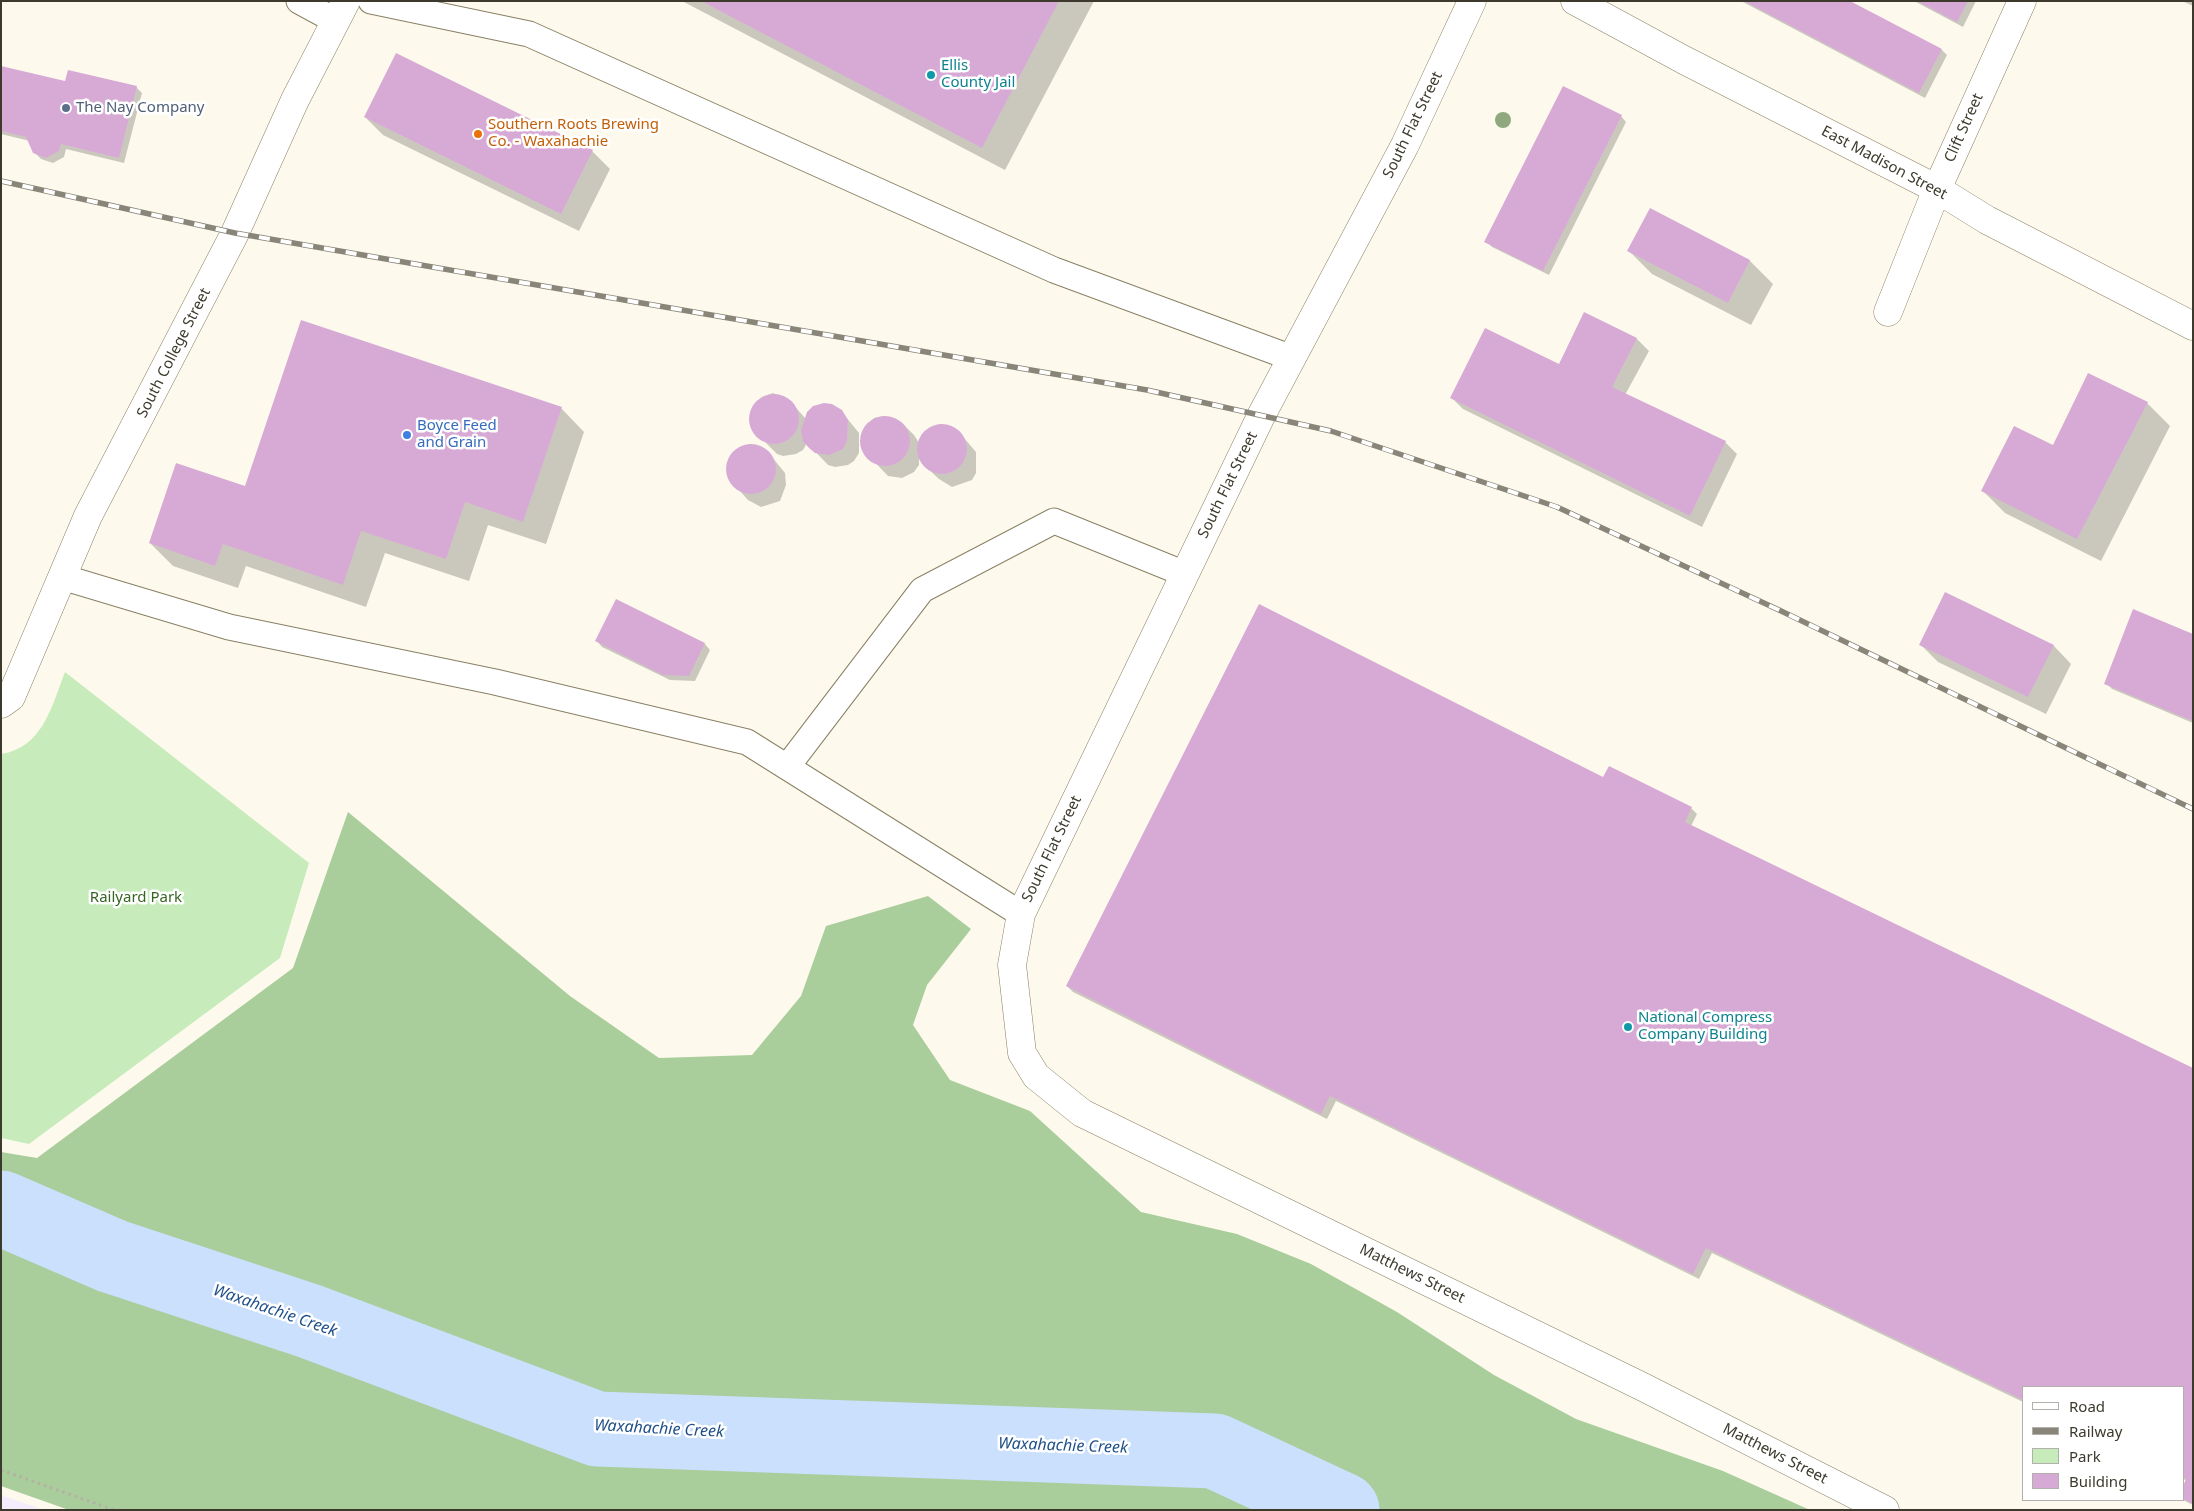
<!DOCTYPE html>
<html>
<head>
<meta charset="utf-8">
<style>
	body { margin:0 }
	#map { position:relative; width:2194px; height:1511px; overflow:hidden; background:#fdfaed; font-family:"Noto Sans",sans-serif }
	canvas { display:block }
	.frame { position:absolute; inset:0; border:2px solid #3d3a2d; pointer-events:none }
	.legend { position:absolute; left:2022px; top:1386px; width:162px; height:115px; box-sizing:border-box; background:#fff; border:1px solid #b1b0ab; margin:0; padding:6px 9px; list-style:none; font-size:15px; color:#3d3a2d }
	.legend li { display:flex; align-items:center; gap:10px; height:25px }
	.legend b { width:25px; border:1px solid #b1b0ab }
</style>
</head>
<body>
<div id="map">
<canvas width="2194" height="1511"></canvas>
<div class="frame"></div>
<ul class="legend">
<li><b style="height:6px;background:#fff"></b>Road</li>
<li><b style="height:6px;background:#898679"></b>Railway</li>
<li><b style="height:14px;background:#c8ebbb"></b>Park</li>
<li><b style="height:14px;background:#d7aad6"></b>Building</li>
</ul>
</div>
<script>
const g = document.querySelector('canvas').getContext('2d');
g.lineJoin = 'round';
function fill(path, color) { g.fillStyle = color; g.fill(path, 'evenodd'); }
function trace(path, color, width, dash) { g.strokeStyle = color; g.lineWidth = width; g.lineCap = dash ? 'butt' : 'round'; g.setLineDash(dash || []); g.stroke(path); }
function label(font, color, halo, rows, align = 'center') {
  g.font = font + ' "Noto Sans",sans-serif'; g.lineWidth = 5; g.setLineDash([]); g.textBaseline = 'middle'; g.strokeStyle = halo; g.fillStyle = color; for (const [text, x, y, turn = 0] of rows) {
    g.save(); g.translate(x, y); g.rotate((+turn || 0) * Math.PI / 180); g.textAlign = isNaN(turn) ? turn : align; if (halo) g.strokeText(text, 0, 0); g.fillText(text, 0, 0); g.restore();
  }
}
const industrial = new Path2D(`
	M1 1495 44 1510H1Z`);
const green = new Path2D(`
	M65 672 309 863 280 958 29 1144 1 1138V754C43 748 52 705 65 672Z`);
const forest = new Path2D(`
	M348 812 570 996 659 1058 752 1055 801 996 826 926 928 896 971 929 927 985 913 1025 950 1080 1030 1111 1141 1212 1237 1234 1311 1264 1397 1312 1494 1375 1576 1419 1723 1471 1810 1510H69L1 1486V1152L37 1158 293 968Z`);
const shadow = new Path2D(`
	M682 1H1094L1005 170Z
	M1741 1H1847L1942 50 1947 55 1925 98Z
	M1914 1H1976L1963 27Z
	M2182 1H2193V6Z
	M1 67 66 83 136 87 142 93 124 163 66 149 64 157 53 163 41 159 35 153 30 141 1 134Z
	M1621 116 1626 122 1549 275 1492 247 1486 241Z
	M365 117 592 151 610 169 579 231 383 135Z
	M1650 209 1750 261 1773 284 1751 325 1652 274 1629 251Z
	M1585 314 1637 339 1649 351 1625 395 1725 442 1737 454 1702 527 1463 409 1451 397 1560 366Z
	M773 393 790 401 805 418 841 411 859 433V453L854 461 848 465 835 467 828 465 807 443 803 450 796 454 783 456 777 454 753 430 752 411 756 403 762 397Z
	M2147 403 2170 426 2101 561 2005 513 1982 490 2053 447Z
	M561 408 584 432 546 544 488 525 469 581 385 553 366 607 246 566 238 588 173 566 150 543 246 488Z
	M884 416 901 422 914 435 921 446 924 432 931 427 941 424 958 431 976 452V473L972 480 952 487 939 479 926 467 921 460V453H919V465L914 472 902 478 888 476 864 451V433L868 424 874 418Z
	M750 444 767 451 785 473 786 485 780 501 761 507 748 500 730 480 729 461 733 453Z
	M617 601 705 644 710 650 695 681 670 680 602 647 597 641Z
	M2193 635V723L2112 689 2106 683Z
	M1920 644 2054 646 2071 664 2046 714 1938 662Z
	M1604 778 1691 808 1697 814 1691 826 2193 1070V1505L2183 1500V1488L2187 1481 2183 1479V1387H2023V1402L1712 1253 1699 1279 1336 1101 1327 1119 1073 992 1067 986Z`);
const river = new Path2D(`
	M1 1208 112 1256 309 1321 597 1429 1215 1451 1342 1510`);
const building = new Path2D(`
	M701 1H1059L982 148Z
	M1744 1H1850L1942 49 1919 93Z
	M1917 1H1968L1957 22Z
	M396 53 593 150 561 214 364 117Z
	M1 66 65 81 68 70 137 86 119 158 61 144 59 151 46 158 33 153 26 137 1 131Z
	M1563 86 1622 115 1543 271 1484 242Z
	M1650 208 1750 260 1728 303 1627 251Z
	M1584 312 1637 338 1612 387 1726 441 1690 516 1450 398 1485 328 1559 364Z
	M301 320 562 407 523 522 465 502 446 559 361 531 343 585 223 544 215 566 149 543 176 463 245 486Z
	M2088 373 2148 402 2077 539 1981 491 2014 426 2053 445Z
	M749 419a25 25 0 1 1 50 0a25 25 0 1 1-50 0Z
	M824 403 832 404 842 410 848 420 847 441 843 449 829 455 815 453 809 448 803 441 801 430 807 412 813 406Z
	M860 441a25 25 0 1 1 50 0a25 25 0 1 1-50 0Z
	M917 449a25 25 0 1 1 50 0a25 25 0 1 1-50 0Z
	M726 469a25 25 0 1 1 50 0a25 25 0 1 1-50 0Z
	M1945 592 2054 645 2028 697 1919 645Z
	M616 599 705 643 689 676 663 675 595 641Z
	M1259 604 1603 777 1609 766 1692 807 1685 822 2193 1068V1504L2183 1499V1486L2186 1479 2183 1477V1387H2023V1400L1706 1248 1693 1274 1330 1096 1321 1114 1066 986Z
	M2133 609 2193 634V721L2104 684Z`);
const path = new Path2D(`
	M1 1470 114 1510`);
const service = new Path2D(`
	M299 1 336 21
	M371 1 529 34 1054 270 1292 358
	M62 577 229 627 495 682 747 742 1021 914
	M787 767 922 590 1054 521 1185 574`);
const minor = new Path2D(`
	M1472 1 1405 145 1262 414 1021 914 1012 965 1022 1053 1036 1076 1082 1113 1643 1387 1885 1510
	M1575 1 1684 60 1937 189 1987 220 2193 326
	M1888 312 1937 189 2022 1
	M1 704 11 697 88 516 235 233 295 100 346 1`);
const rail = new Path2D(`
	M1 181 235 233 1147 390 1331 431 1557 507 1779 610 2193 809`);
const trees = [
	[1503,120]
];
const markers = [
	[931,75,5,"#0f9aa8"],
	[66,108,5,"#5c6f8a"],
	[478,134,5,"#e8710a"],
	[407,435,5,"#3f7fe0"],
	[1628,1027,5,"#0f9aa8"]
];
const cultureNames = [
	["Ellis",941,66],
	["County Jail",941,83],
	["National Compress",1638,1018],
	["Company Building",1638,1035]
];
const serviceNames = [
	["The Nay Company",76,108]
];
const foodNames = [
	["Southern Roots Brewing",488,125],
	["Co. - Waxahachie",488,142]
];
const streetNames = [
	["South Flat Street",1413,125,-64],
	["Clift Street",1964,128,-66],
	["East Madison Street",1884,163,28],
	["South College Street",174,353,-63],
	["South Flat Street",1228,485,-64],
	["South Flat Street",1052,849,-64],
	["Matthews Street",1412,1274,26],
	["Matthews Street",1775,1454,27]
];
const shopNames = [
	["Boyce Feed",417,426],
	["and Grain",417,443]
];
const parkNames = [
	["Railyard Park",136,898]
];
const waterNames = [
	["Waxahachie Creek",275,1311,19],
	["Waxahachie Creek",659,1429,3],
	["Waxahachie Creek",1063,1446,2]
];
fill(industrial, '#f5ecfc');
fill(green, '#c8ebbb');
fill(forest, '#a9cd9b');
fill(shadow, '#0003');
trace(river, '#cae0fd', 75);
fill(building, '#d7aad6');
trace(service, '#898064', 27);
trace(minor, '#898064', 29);
trace(path, '#b4b1a4', 3, [2.5, 4]);
trace(service, '#fff', 25);
trace(minor, '#fff', 28);
trace(rail, '#898679', 5.5);
trace(rail, '#fff', 4, [11]);
g.fillStyle = '#90a87e';
for (const [x, y] of trees) { g.beginPath(); g.arc(x, y, 8, 0, 2 * Math.PI); g.fill(); }
for (const [x, y, r, color] of markers) { const dot = new Path2D(); dot.arc(x, y, r, 0, 2 * Math.PI); g.fillStyle = color; g.fill(dot); trace(dot, '#fff', 2); }
label('15px', '#0d838f', '#fff', cultureNames, 'left');
label('15px', '#4e5e75', '#fff', serviceNames, 'left');
label('15px', '#c56008', '#fff', foodNames, 'left');
label('15px', '#3d3a2d', '#fff', streetNames);
label('15px', '#366cbe', '#fff', shopNames, 'left');
label('15px', '#376523', '#fff', parkNames);
label('italic 16px', '#1f4f88', '#fff', waterNames);
</script>
</body>
</html>
